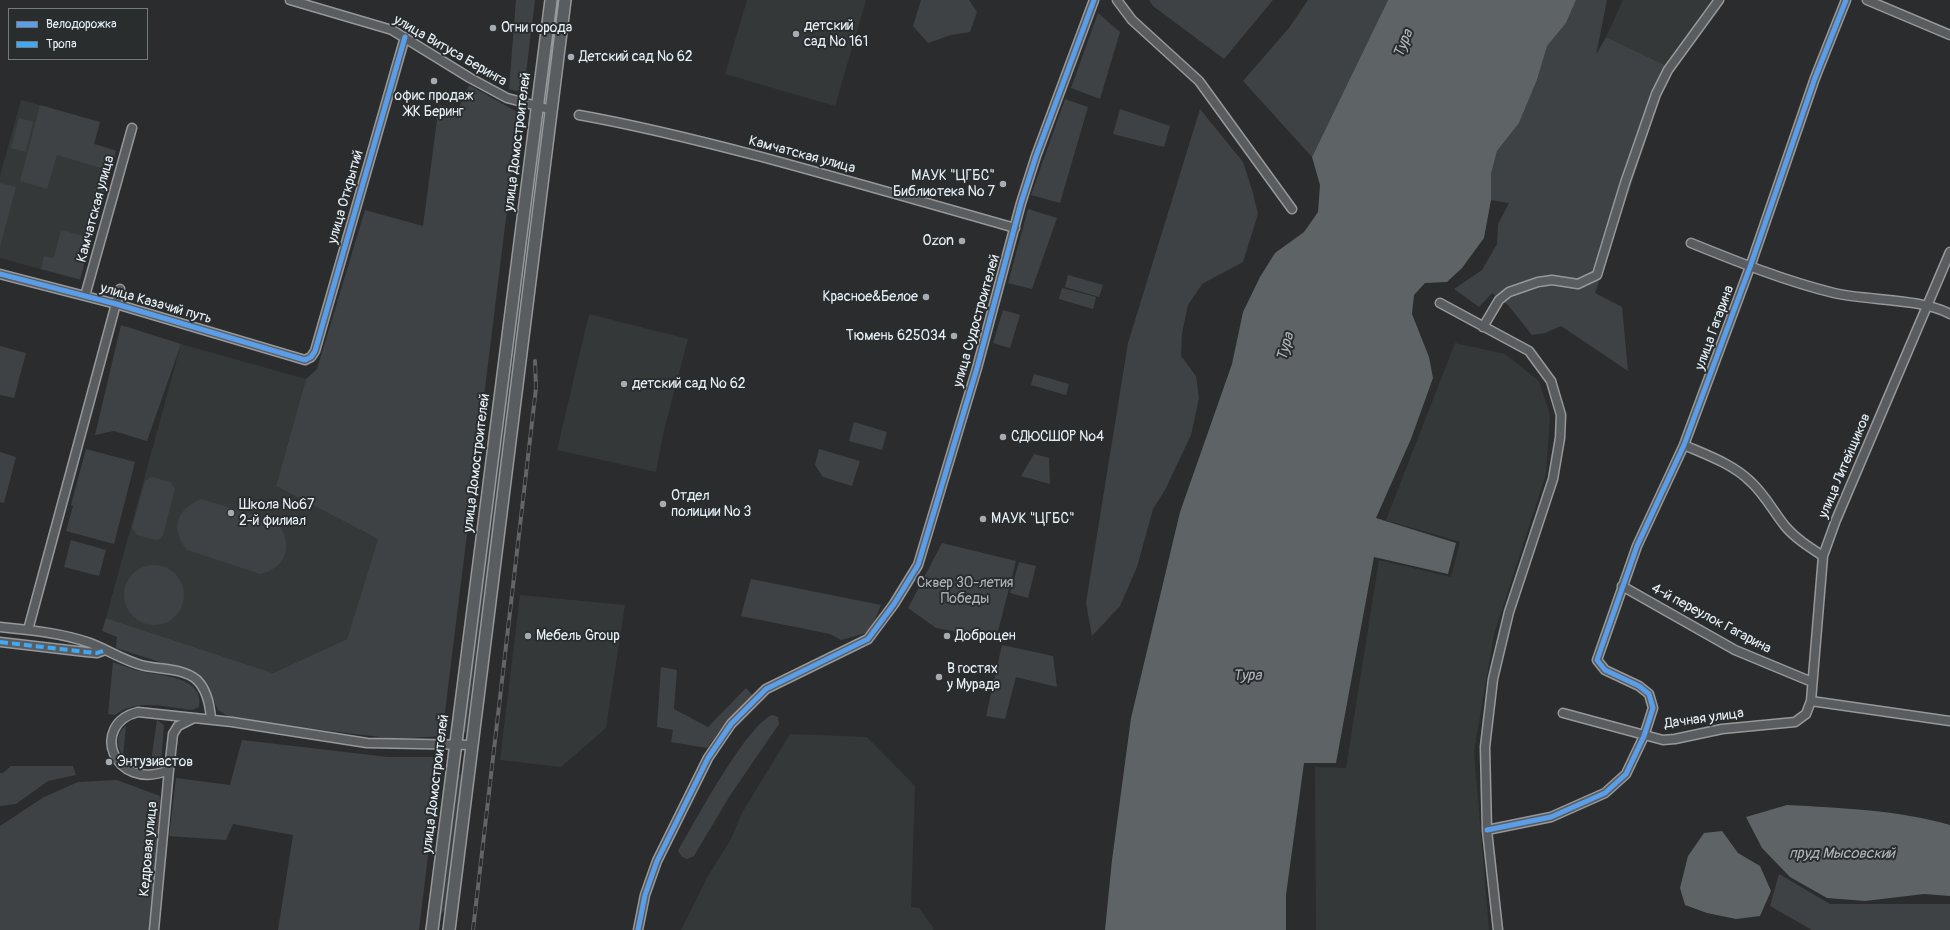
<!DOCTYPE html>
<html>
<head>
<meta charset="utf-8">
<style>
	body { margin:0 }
	#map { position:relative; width:1950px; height:930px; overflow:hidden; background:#2b2c2d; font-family:Pangolin,sans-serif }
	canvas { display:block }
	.legend { position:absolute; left:8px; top:8px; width:140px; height:52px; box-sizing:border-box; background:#2a2d2e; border:1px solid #767b7f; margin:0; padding:5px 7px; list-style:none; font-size:12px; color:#e8f1f8 }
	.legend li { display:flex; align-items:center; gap:8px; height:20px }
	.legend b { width:20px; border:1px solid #767b7f }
</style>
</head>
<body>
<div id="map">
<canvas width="1950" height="930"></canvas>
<ul class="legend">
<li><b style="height:5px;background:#5a9eea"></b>Велодорожка</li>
<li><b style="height:5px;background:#3fa9f5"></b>Тропа</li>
</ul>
</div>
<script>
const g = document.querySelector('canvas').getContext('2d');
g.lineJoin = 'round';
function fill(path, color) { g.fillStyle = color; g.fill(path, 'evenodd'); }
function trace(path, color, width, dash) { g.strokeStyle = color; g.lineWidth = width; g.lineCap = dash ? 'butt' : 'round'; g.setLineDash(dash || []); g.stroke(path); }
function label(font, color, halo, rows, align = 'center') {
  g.font = font + ' Pangolin,sans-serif'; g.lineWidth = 4; g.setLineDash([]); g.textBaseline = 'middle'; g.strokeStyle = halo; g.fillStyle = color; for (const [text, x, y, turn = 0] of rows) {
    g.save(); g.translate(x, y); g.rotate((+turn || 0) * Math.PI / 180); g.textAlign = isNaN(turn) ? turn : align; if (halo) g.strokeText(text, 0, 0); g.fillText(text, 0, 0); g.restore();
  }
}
const built = new Path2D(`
	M747 0H866L835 106 725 74Z
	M1623 0H1716L1667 66 1606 37Z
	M21 100 100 122 94 144 116 150 80 280 0 258V176Z
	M589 314 688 339 664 430 656 472 557 450Z
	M1455 343 1505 354 1539 381 1550 415 1546 474 1494 634 1474 752 1489 930H1316L1315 767 1346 768 1379 560 1451 577 1460 542 1386 520Z
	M181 344 306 379 276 486 378 539 347 639 273 673 106 618Z
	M520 595 625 605 606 728 561 767 500 760Z
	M790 734 867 737 915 786 911 907 919 908 933 927V930H681L708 876 731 839 742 813Z`);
const green = new Path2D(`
	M516 0H535L524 89 516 91 509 89Z
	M921 0H969L977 12 970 32 951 35 928 43 913 26Z
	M1149 0H1273L1224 59 1153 6Z
	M1308 0H1388L1312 157 1243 81 1289 28Z
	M1576 0H1607L1596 55 1606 37 1667 66 1665 83 1595 293 1622 307 1628 371 1561 326 1545 333 1532 335 1508 305 1492 293 1479 307 1454 289 1482 270 1497 244 1498 224 1509 203 1491 200V174L1497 151 1519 123 1537 80 1547 45 1566 23Z
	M558 3H560L549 89 546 86Z
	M1098 13 1120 32 1100 99 1071 88Z
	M469 85 519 113 442 736 396 739 233 719 218 710 206 683 194 673 116 648 117 637 102 631 106 618 273 673 347 639 378 539 276 486 306 379 317 369 365 210 423 226 439 105 458 110Z
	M1065 99 1088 107 1060 203 1031 195Z
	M40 105 100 122 94 144 116 151 93 233 84 230 101 168 57 155 47 189 20 181Z
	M1120 109 1170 126 1164 147 1113 134Z
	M1200 109 1243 162 1252 190 1258 214 1243 262 1202 284 1188 305 1182 333 1181 356 1196 376 1199 398 1191 435 1165 490 1153 509 1137 567 1120 606 1092 636 1086 603 1128 343Z
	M19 118 33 122 26 152 11 148Z
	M541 130 544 132 466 733 463 730 540 131Z
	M0 183 16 187 0 247Z
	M1028 209 1057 218 1032 289 1008 283Z
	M61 230 91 238 80 279 41 269 44 256 54 258Z
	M1068 275 1103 285 1099 297 1065 287Z
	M1062 288 1096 297 1093 309 1059 299Z
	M1003 310 1020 315 1010 348 993 343Z
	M121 325 181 344 147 441 114 431 95 435Z
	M0 346 26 353 14 398 0 395Z
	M1034 374 1069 384 1066 395 1031 385Z
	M854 422 887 432 882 450 849 441Z
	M86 449 135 462 114 544 66 531 73 506 71 505Z
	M819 449 860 461 852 486 823 477 815 465Z
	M0 452 16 457 4 503 0 502Z
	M1034 454 1049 458 1050 484 1021 476Z
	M152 477 170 482 175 489 163 535 160 539 156 540 137 535 132 528 145 481Z
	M201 499 277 522C294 544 287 568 260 574L187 550C170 528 176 510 201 499Z
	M71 540 106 550 99 576 64 567Z
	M942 543 1016 561 996 639 936 628 908 608Z
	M1019 562 1036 566 1028 598 1010 593Z
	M124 595a30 30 0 1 1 60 0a30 30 0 1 1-60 0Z
	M751 579 881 605 870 632 841 640 830 634 741 616Z
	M1002 645 1053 656 1057 687 1016 677 1005 719 986 716Z
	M113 662C122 665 131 669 140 671 160 676 205 676 199 707L192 710C167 707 136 698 115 715L108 714Z
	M661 667 677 670 674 709 708 727 746 688 753 696 723 726 707 748 671 742 673 730 657 727Z
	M772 715 778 717 779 724 729 797 694 856 687 859 682 857 678 851C694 823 746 726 772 715Z
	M157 720 164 725 161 763 158 767 150 768Z
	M126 726 123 756C117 746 115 734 126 726Z
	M242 740 388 757H440L419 930H278L293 835 233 824 226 840 169 836 176 778 230 785Z
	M11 766H73L76 775 48 781 16 804 0 806V773H3Z
	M459 774 463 776 447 906 441 915 457 776Z
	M117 780 160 796 151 930H0V826L44 797 78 782Z
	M1779 874 1830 904H1950V930H1812L1770 906Z`);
const water = new Path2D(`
	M1388 0H1576L1566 23 1547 46 1537 80 1519 123 1497 151 1491 174V200L1484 238 1462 268 1447 282 1425 283 1414 295 1412 314 1429 357 1433 378 1411 439 1376 518 1456 543 1448 574 1374 557 1336 763H1304L1286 895V930H1105L1112 860 1131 718 1180 512 1232 364 1243 312 1260 277 1275 253 1304 232 1318 212 1320 185 1312 157Z
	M1787 805C1841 808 1898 810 1950 825V896L1924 894 1865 901 1827 898 1790 877 1762 848 1746 817Z
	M1722 831 1738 853 1760 866 1771 891 1760 916 1736 919 1707 913 1685 905 1680 888 1688 856 1704 833Z`);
const minor = new Path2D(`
	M290 0 392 30 470 78 507 98 552 110
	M1117 0 1132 20 1199 81 1292 209
	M1867 0 1950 35
	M579 115C641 126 701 141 762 157 847 180 931 204 1015 228
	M1691 243C1738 262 1785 281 1834 293 1868 301 1921 298 1950 314
	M0 274 116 304 305 360 311 357 315 351 405 37
	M85 296 132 128
	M1440 303 1529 351 1551 381 1561 415 1560 438 1553 479 1509 612 1493 679 1485 747 1487 830 1498 930
	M1483 327 1499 300 1509 292 1538 282 1552 280 1578 284 1597 275 1625 183 1656 94 1668 70 1719 0
	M1684 445C1707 455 1733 464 1751 482 1765 495 1773 511 1785 526 1795 538 1809 547 1823 556
	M1622 586 1735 650 1812 682
	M0 627C30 630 62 633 90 643 108 650 123 660 141 665 158 670 182 667 197 680 207 690 210 705 211 719
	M28 630 120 289
	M0 642 86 652 97 653 105 650
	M1811 701 1823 556 1836 520 1950 252
	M1563 713 1663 740 1675 739 1722 729 1795 722 1806 714 1811 701 1950 721
	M194 718 178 726 173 734 169 770C113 793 89 724 138 712L232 722 367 743 472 745
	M1487 830 1551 817 1605 793 1626 774 1644 736 1653 708 1649 694 1639 686 1605 670 1597 660 1637 546 1684 445 1750 267 1815 78 1846 0
	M154 930 169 770
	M638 930 645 895 657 861 708 758 731 724 766 689 868 639 894 604 918 565 977 368 1021 203 1036 156 1094 0`);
const secondary = new Path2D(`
	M432 930 551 0
	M449 930 565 0`);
const rail = new Path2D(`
	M473 930 536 388 535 361`);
const quiet = new Path2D(`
	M0 642 86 652 97 653 105 650`);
const cycleway = new Path2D(`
	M0 274 116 304 305 360 311 357 315 351 405 37
	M1487 830 1551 817 1605 793 1626 774 1644 736 1653 708 1649 694 1639 686 1605 670 1597 660 1637 546 1684 445 1750 267 1815 78 1846 0
	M638 930 645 895 657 861 708 758 731 724 766 689 868 639 894 604 918 565 977 368 1021 203 1036 156 1094 0`);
const markers = [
	[493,28,4,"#a6acb1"],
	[796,34,4,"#a6acb1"],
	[571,57,4,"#a6acb1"],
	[434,81,4,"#a6acb1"],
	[1003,184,4,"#a6acb1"],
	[962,241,4,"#a6acb1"],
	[926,297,4,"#a6acb1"],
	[954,336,4,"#a6acb1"],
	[624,384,4,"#a6acb1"],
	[1003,437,4,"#a6acb1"],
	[663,504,4,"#a6acb1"],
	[231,513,4,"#a6acb1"],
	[983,519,4,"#a6acb1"],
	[528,636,4,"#a6acb1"],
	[947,636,4,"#a6acb1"],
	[939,677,4,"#a6acb1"],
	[109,762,4,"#a6acb1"]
];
const poiNames = [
	["детский",804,26],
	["сад № 161",804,42],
	["Огни города",501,28],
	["Детский сад № 62",579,57],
	["офис продаж",434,96,"center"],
	["ЖК Беринг",434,112,"center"],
	["МАУК \"ЦГБС\"",995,176,"right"],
	["Библиотека № 7",995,192,"right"],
	["Ozon",954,241,"right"],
	["Красное&Белое",918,297,"right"],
	["Тюмень 625034",946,336,"right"],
	["детский сад № 62",632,384],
	["СДЮСШОР №4",1011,437],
	["Отдел",671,496],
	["полиции № 3",671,512],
	["Школа №67",239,505],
	["2-й филиал",239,521],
	["МАУК \"ЦГБС\"",991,519],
	["Мебель Group",536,636],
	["Доброцен",955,636],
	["В гостях",947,669],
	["у Мурада",947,685],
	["Энтузиастов",117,762]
];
const streetNames = [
	["улица Витуса Беринга",450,51,30],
	["улица Домостроителей",518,142,-83],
	["Камчатская улица",802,155,15],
	["улица Открытий",346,197,-74],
	["Камчатская улица",96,209,-75],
	["улица Казачий путь",156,304,16],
	["улица Судостроителей",977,321,-74],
	["улица Гагарина",1715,328,-70],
	["улица Домостроителей",477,463,-83],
	["улица Литейщиков",1845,466,-67],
	["4-й переулок Гагарина",1711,619,28],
	["Дачная улица",1704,719,-8],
	["улица Домостроителей",436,784,-83],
	["Кедровая улица",149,849,-85]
];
const parkNames = [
	["Сквер 30-летия",965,583],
	["Победы",965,599]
];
const waterNames = [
	["Тура",1404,44,-68],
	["Тура",1286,347,-74],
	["Тура",1247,676],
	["пруд Мысовский",1842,854]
];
fill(built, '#353839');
fill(green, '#3f4244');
fill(water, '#5e6365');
trace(minor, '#96989a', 11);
trace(secondary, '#96989a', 14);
trace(minor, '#5a5d60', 8);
trace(secondary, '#5a5d60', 11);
trace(rail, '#636566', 4);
trace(rail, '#2a2d2e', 2.5, [8]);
trace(quiet, '#3fa9f5', 4, [8, 4]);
trace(cycleway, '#5a9eea', 5);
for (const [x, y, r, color] of markers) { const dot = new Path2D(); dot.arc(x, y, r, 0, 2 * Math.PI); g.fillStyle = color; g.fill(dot); trace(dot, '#2a2d2e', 1.5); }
label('14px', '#e8f1f8', '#2a2d2e', poiNames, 'left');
label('14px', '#e8f1f8', '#2a2d2e', streetNames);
label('14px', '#aeb5ba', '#2a2d2e', parkNames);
label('italic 15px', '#acb3b9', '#2a2d2e', waterNames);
</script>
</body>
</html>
